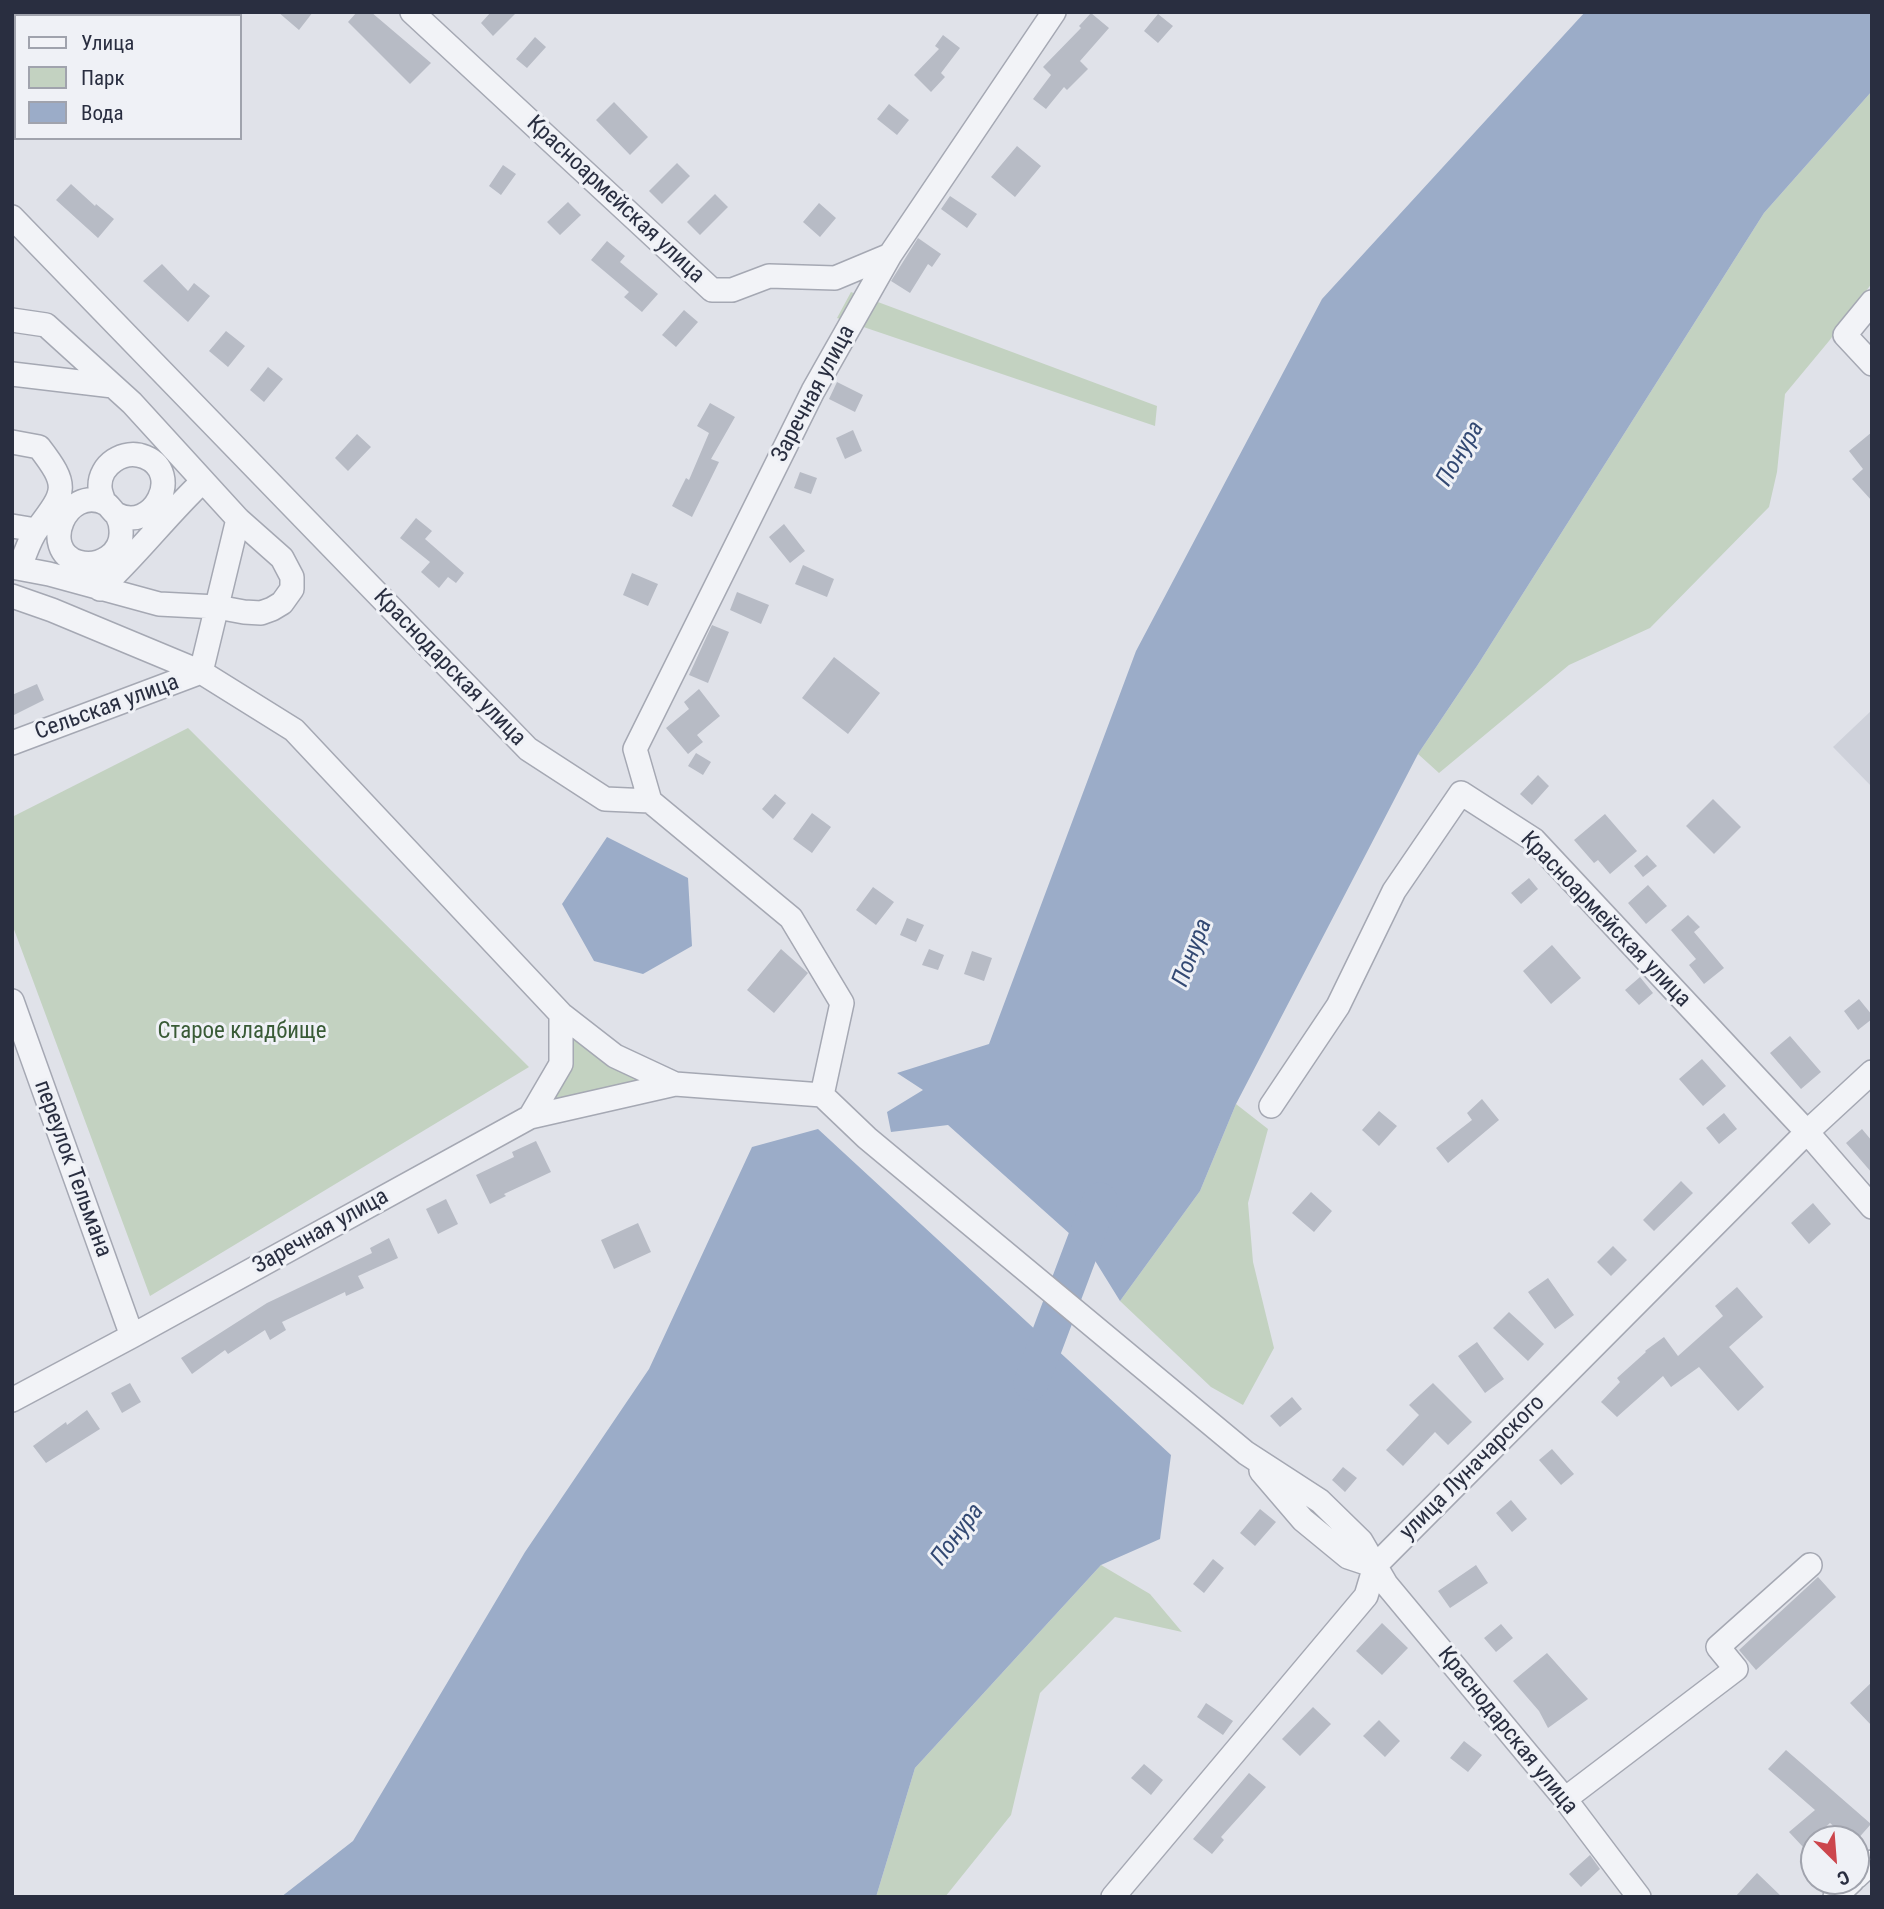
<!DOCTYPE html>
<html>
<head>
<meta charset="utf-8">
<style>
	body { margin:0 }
	#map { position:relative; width:1884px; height:1909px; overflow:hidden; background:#e0e2e9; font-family:"Roboto Condensed",sans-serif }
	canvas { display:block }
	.frame { position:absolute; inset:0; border:14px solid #292e40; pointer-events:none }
	.legend { position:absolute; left:14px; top:14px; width:228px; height:126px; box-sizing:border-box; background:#eff1f6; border:2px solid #a0a3ad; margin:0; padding:9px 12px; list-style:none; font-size:21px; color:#292e40 }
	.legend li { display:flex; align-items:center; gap:14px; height:35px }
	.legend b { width:35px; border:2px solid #a0a3ad }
	.north { position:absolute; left:1800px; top:1825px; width:70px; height:70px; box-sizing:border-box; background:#eff1f6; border:2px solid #a0a3ad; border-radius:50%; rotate:155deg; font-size:19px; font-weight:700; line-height:28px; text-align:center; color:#292e40 }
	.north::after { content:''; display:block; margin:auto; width:24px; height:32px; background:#cc464c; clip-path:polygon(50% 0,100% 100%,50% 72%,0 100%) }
</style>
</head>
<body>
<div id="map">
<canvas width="1884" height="1909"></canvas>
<div class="frame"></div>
<ul class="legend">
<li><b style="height:9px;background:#f2f3f7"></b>Улица</li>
<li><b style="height:19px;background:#c3d2c1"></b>Парк</li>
<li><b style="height:19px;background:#9bacc8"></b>Вода</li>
</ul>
<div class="north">С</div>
</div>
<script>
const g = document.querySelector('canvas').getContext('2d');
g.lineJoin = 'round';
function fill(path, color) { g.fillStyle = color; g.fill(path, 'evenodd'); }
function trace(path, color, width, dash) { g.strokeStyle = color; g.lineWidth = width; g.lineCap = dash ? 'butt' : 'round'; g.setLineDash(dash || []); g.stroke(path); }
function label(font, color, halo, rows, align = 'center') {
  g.font = font + ' "Roboto Condensed",sans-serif'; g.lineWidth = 6; g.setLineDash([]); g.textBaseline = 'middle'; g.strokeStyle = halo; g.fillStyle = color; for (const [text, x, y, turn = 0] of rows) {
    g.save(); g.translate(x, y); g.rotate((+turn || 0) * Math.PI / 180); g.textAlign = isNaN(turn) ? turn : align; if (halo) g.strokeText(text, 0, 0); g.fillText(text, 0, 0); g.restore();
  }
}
const built = new Path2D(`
	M1872 710V787L1833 747Z`);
const green = new Path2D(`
	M1872 91V283L1829 341 1785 394 1777 472 1769 507 1650 628 1569 665 1439 773 1418 754 1477 666 1764 213Z
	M851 292 1157 406 1155 426 837 318Z
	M188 728 529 1067 150 1296 12 924V817Z
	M561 1014 675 1084 530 1117 561 1064Z
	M1236 1104 1268 1129 1248 1203 1253 1262 1274 1348 1243 1405 1211 1387 1120 1301 1200 1191Z
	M1101 1565 1150 1594 1182 1632 1115 1617 1040 1693 1011 1815 945 1897H876L915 1768Z`);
const water = new Path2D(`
	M1585 12H1872V91L1764 213 1477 666 1418 754 1236 1104 1200 1191 1120 1301 1089 1251 948 1125 891 1132 887 1112 923 1090 897 1073 989 1044 1136 651 1322 299Z
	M607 837 688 878 692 946 643 974 594 961 562 904Z
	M818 1129 1171 1455 1160 1539 1101 1565 915 1768 876 1897H281L353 1841 525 1552 649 1369 752 1147Z`);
const river = new Path2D(`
	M1031 1383 1100 1200`);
const building = new Path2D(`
	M278 12H313L299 30Z
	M357 12H371L431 63 410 84 348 22Z
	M491 12H517L493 36 481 23Z
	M1091 13 1109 28 1080 61 1088 69 1067 90 1064 87 1046 109 1033 99 1051 75 1043 67 1081 28 1079 26Z
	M1158 14 1173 26 1158 43 1144 31Z
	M943 35 960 48 941 73 945 77 931 92 914 75 939 49 935 46Z
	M535 37 546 47 527 68 516 59Z
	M614 102 648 137 630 155 596 120Z
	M889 104 909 120 897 135 877 119Z
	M1017 146 1041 166 1015 197 991 177Z
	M677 163 690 176 662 204 649 191Z
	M503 165 516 174 501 195 489 186Z
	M71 184 95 206 96 204 114 219 98 238 56 200Z
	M715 194 728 207 700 235 687 222Z
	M950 196 977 214 967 228 941 209Z
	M568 202 581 215 560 235 547 222Z
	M819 203 836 218 820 237 803 222Z
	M918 238 941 254 932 267 928 264 910 293 891 281Z
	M607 241 625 256 620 262 658 294 642 312 624 297 629 292 591 260Z
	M162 264 188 291 194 283 210 296 188 322 143 281Z
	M684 310 698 322 676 347 662 335Z
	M226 331 245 346 228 367 209 351Z
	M268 367 283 379 264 402 250 390Z
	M837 382 863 395 855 412 829 399Z
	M710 403 735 417 711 459 719 462 692 517 672 506 686 478 689 480 709 433 697 426Z
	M853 430 862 451 845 459 836 438Z
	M1872 432V501L1852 479 1863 469 1849 451Z
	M357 434 371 447 348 471 335 458Z
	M800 472 817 478 811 494 794 488Z
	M416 518 432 531 425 539 464 573 456 583 448 577 439 588 421 572 430 562 400 538Z
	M784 524 805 551 790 563 769 537Z
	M803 565 834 579 827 597 795 584Z
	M632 573 658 584 648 606 623 595Z
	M737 592 769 605 761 624 730 610Z
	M712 625 729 632 708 683 689 675Z
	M834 657 880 693 848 734 802 698Z
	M37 684 44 700 12 716V695Z
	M699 689 720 716 697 735 703 742 688 754 666 728 689 709 684 702Z
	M696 753 711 762 703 775 688 766Z
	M1538 775 1549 786 1532 805 1520 794Z
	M775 794 786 803 773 819 762 809Z
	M1713 799 1741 827 1714 854 1686 826Z
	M812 813 831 827 812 853 793 839Z
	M1605 814 1637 851 1610 874 1598 860 1594 863 1574 840Z
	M1647 855 1657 866 1643 877 1634 866Z
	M1529 878 1538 889 1521 904 1511 893Z
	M1648 885 1667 906 1646 924 1628 903Z
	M873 887 894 902 876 925 856 910Z
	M1688 915 1700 927 1694 932 1724 968 1704 984 1689 965 1696 959 1671 930Z
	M907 918 924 925 916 942 900 935Z
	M1552 945 1581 978 1551 1004 1523 971Z
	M781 949 808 973 774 1013 747 990Z
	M929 949 944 955 938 970 922 965Z
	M972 951 992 958 984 981 964 974Z
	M1640 977 1653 993 1639 1005 1625 990Z
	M1859 999 1872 1015V1019L1858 1030 1844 1011Z
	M1790 1036 1821 1072 1801 1089 1770 1053Z
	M1702 1059 1726 1086 1703 1106 1679 1079Z
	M1482 1099 1499 1120 1448 1163 1436 1148 1472 1120 1467 1113Z
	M1379 1111 1397 1126 1379 1146 1362 1130Z
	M1724 1113 1737 1129 1719 1144 1706 1128Z
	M1862 1129 1872 1141V1173L1846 1143Z
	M536 1141 551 1172 504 1194 506 1196 490 1204 476 1175 514 1157 512 1152Z
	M1681 1181 1693 1193 1654 1231 1643 1220Z
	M1311 1192 1332 1211 1314 1232 1292 1213Z
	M446 1199 458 1224 438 1234 426 1209Z
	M1813 1203 1831 1224 1809 1244 1791 1223Z
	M638 1223 651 1252 614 1269 601 1240Z
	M389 1238 398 1258 358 1276 364 1288 346 1296 345 1292 282 1322 286 1330 270 1340 265 1330 228 1354 225 1350 192 1374 181 1358 267 1303 372 1253 370 1248Z
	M1613 1246 1627 1260 1611 1276 1597 1262Z
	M1548 1278 1574 1315 1555 1329 1528 1292Z
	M1737 1287 1763 1317 1729 1347 1764 1387 1738 1411 1699 1367 1671 1387 1663 1376 1617 1417 1601 1402 1620 1382 1617 1378 1646 1352 1645 1351 1664 1337 1678 1356 1723 1316 1715 1306Z
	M1509 1312 1544 1344 1528 1361 1493 1328Z
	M1477 1342 1504 1379 1485 1393 1458 1356Z
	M130 1383 141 1402 122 1413 111 1393Z
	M1433 1383 1472 1422 1448 1445 1435 1432 1403 1466 1386 1450 1419 1415 1409 1405Z
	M1292 1397 1302 1409 1280 1427 1270 1416Z
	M87 1410 100 1429 46 1463 33 1446 66 1422 67 1425Z
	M1552 1449 1574 1474 1561 1485 1539 1460Z
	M1343 1467 1357 1478 1345 1492 1332 1480Z
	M1511 1500 1527 1519 1512 1532 1496 1513Z
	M1260 1509 1276 1522 1255 1546 1240 1533Z
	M1213 1559 1224 1568 1204 1593 1193 1584Z
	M1476 1565 1488 1583 1450 1608 1438 1591Z
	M1818 1577 1836 1597 1756 1670 1739 1650Z
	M1382 1623 1408 1648 1382 1675 1356 1651Z
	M1501 1624 1513 1638 1496 1652 1484 1638Z
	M1547 1653 1588 1699 1548 1728 1539 1711 1513 1681Z
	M1872 1682V1726L1850 1703Z
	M1206 1703 1233 1721 1223 1735 1197 1717Z
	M1313 1707 1331 1724 1300 1756 1282 1739Z
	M1379 1720 1400 1741 1385 1757 1363 1736Z
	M1464 1741 1482 1755 1468 1772 1450 1758Z
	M1786 1750 1871 1824 1856 1841V1839H1848L1830 1823 1803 1847 1789 1832 1815 1810 1768 1769Z
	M1144 1764 1163 1780 1151 1795 1131 1778Z
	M1249 1773 1266 1787 1221 1837 1224 1840 1212 1854 1193 1839Z
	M1590 1855 1600 1869 1581 1887 1569 1874Z
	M1757 1873 1782 1897H1735Z`);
const minor = new Path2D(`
	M412 12 712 290H732L769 276 835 278 890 255
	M70 16 74 12
	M12 77 16 73
	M12 217 528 749 605 799 650 801 791 918 842 1003 822 1095
	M1872 302 1845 335 1872 364
	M12 320 46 325 132 403 238 519 282 558 292 577V589L282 603 272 609 261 613 244 612 217 607 159 604 49 574 12 567
	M12 374 113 386
	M12 442 39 447C69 486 66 491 38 528 29 539 25 556 19 568
	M104 503C103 498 100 492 100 487 99 465 124 448 145 457 184 473 153 534 116 514 112 511 109 505 105 503 66 485 39 550 78 562 99 568 123 554 121 530 121 525 119 519 117 515
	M12 526 36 530
	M96 577 100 589C137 555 167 515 203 481
	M12 596 52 610 201 672 294 730 561 1014 615 1056 675 1084 822 1095 867 1138 1246 1453 1320 1501 1361 1541 1386 1584 1565 1799 1639 1897
	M12 743 201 672 238 519
	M650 801 635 749 813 391 890 255 1054 12
	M12 1001 132 1336
	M1271 1106 1338 1006 1394 891 1461 793 1534 840 1807 1132 1872 1207
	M530 1117 675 1084
	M12 1400 132 1336 530 1117 561 1064V1014
	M1261 1471 1303 1520 1348 1557 1375 1566
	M1565 1799 1736 1669 1718 1647 1810 1565
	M1856 1877 1872 1862
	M1113 1897 1366 1596 1375 1566 1807 1132 1872 1072
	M1835 1897 1852 1881`);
const streetNames = [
	["Красноармейская улица",615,200,43],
	["Заречная улица",814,394,-62],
	["Краснодарская улица",449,668,46],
	["Сельская улица",107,708,-20],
	["Красноармейская улица",1605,920,46],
	["переулок Тельмана",72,1169,70],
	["Заречная улица",321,1232,-29],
	["улица Луначарского",1473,1468,-45],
	["Краснодарская улица",1507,1731,51]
];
const parkNames = [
	["Старое кладбище",242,1032]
];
const waterNames = [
	["Понура",1461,454,-60],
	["Понура",1193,953,-69],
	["Понура",958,1535,-53]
];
fill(built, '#ced1da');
fill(green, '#c3d2c1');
fill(water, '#9bacc8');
trace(river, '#9bacc8', 35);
fill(building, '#b7bbc5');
trace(minor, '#a5a8b3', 26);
trace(minor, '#f2f3f7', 23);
label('23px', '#292e40', '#eff1f6', streetNames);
label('23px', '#395b36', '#eff1f6', parkNames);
label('italic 24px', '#334973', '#eff1f6', waterNames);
</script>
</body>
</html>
